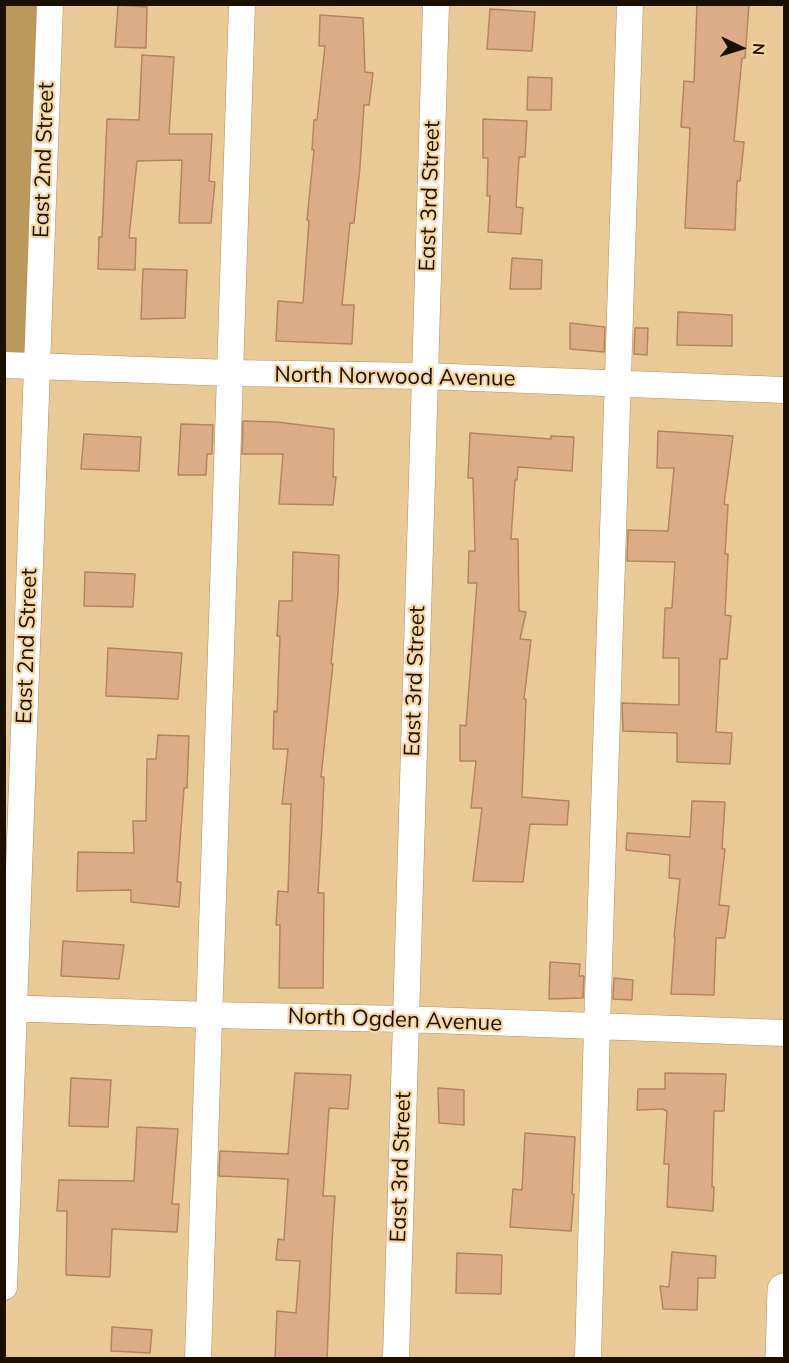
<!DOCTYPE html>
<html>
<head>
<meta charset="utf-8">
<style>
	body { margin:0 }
	#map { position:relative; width:789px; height:1363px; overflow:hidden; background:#e9ca97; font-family:Mulish,sans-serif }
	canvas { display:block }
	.frame { position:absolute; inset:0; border:6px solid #1b1000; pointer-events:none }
	.north { position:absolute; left:711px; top:18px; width:60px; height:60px; -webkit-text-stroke:4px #f6d7a4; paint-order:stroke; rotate:94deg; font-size:16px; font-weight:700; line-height:24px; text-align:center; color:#1b1000 }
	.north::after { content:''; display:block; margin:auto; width:21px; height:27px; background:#1b1000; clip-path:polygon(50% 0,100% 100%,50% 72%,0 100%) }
</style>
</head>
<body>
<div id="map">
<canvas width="789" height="1363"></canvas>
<div class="frame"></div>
<div class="north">N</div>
</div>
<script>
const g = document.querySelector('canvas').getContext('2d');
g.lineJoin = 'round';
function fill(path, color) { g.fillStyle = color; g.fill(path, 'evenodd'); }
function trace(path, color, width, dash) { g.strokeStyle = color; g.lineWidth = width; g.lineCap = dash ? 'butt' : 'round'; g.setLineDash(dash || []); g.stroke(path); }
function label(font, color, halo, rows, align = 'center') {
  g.font = font + ' Mulish,sans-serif'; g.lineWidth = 4.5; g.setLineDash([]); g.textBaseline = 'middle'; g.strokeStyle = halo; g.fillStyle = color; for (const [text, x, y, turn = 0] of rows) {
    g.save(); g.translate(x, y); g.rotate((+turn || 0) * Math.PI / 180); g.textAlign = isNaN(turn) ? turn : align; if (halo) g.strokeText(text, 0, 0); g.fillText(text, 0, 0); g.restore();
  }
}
const green = new Path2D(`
	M5 5H50L36 366 5 365Z`);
const building = new Path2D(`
	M697 4H749L745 58H742L734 141 744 142 740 181H737L735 230 685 228 690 128 681 127 684 81 694 82Z
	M118 5 147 7 146 48 115 47Z
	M490 9 535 12 532 51 487 49Z
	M320 15 363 18 365 72 373 73 369 105H364L360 167 354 223H350L342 305H354L352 344 276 341 278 301 303 303 309 221 307 220 314 150H312L314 120H317L325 46H319Z
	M142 55 174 57 169 134H212L209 181 215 182 211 223H179L182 160 137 161 129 238H136L135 270 98 269 99 237H102L107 119 139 120Z
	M528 77 552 78 551 110H527Z
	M483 119 527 121 525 157H519L516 207 523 208 521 234 488 232 490 196H487L488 158H483Z
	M512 258 542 260 541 289H510Z
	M143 269 187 270 185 318 141 319Z
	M678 312 732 315V346L677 345Z
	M570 323 605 327 604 352 570 349Z
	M635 328H648L647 355 634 354Z
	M243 421 277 422 334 429 333 477H336L333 505 279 504 283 454H242Z
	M181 424 213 425 212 454H207L206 475H178Z
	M658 431 733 436 724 504 728 505 725 554H728L725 615 731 616 727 659H720L716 732 732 733 730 764 677 762V733L623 731 622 703 679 705V658H663L665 608H672L675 562 627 561 628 530 668 531 674 468H657Z
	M470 433 551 439V436L574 437 572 471 518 467 517 480H515L511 539H518L519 611 526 612 520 639 531 640 524 699H526L522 797 569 801 567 825 530 824 523 882 473 881 482 808H471L476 761H460V725L466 726 477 583H468L469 551H475L473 478H468Z
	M84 434 141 437 139 471 81 469Z
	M293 552 339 555 338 593 331 664H333L321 777H324L322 825 318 893H324L323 988H279L280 925H276L278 891 288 892 291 804H282L288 749H273L274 711 277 712 280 636H277L279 601H292Z
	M85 572 135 574 133 607 84 606Z
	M108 648 182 653 178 699 106 696Z
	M158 735 189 736 187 788H184L177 882H181L179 907 131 902V890L77 891 78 852 134 853 133 821H146L147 759H156Z
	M692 801 725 802 722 849H725L719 905 729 906 725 938H716L714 995 671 994 675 937H674L680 879 669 878 670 855 626 850 627 833 690 837Z
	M63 941 124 945 119 979 61 976Z
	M550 962 580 964 579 976H584L583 998 549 999Z
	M614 978 633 980 632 1000 613 999Z
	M295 1073 351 1075 348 1109 329 1108 323 1196H335L332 1242 327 1359H275L277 1311 296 1313 300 1261 276 1260 278 1239 284 1240 288 1179 219 1176 220 1151 288 1154Z
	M665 1073 726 1074 724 1111H714L712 1187H714L713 1211 667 1207 669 1164H664L667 1111 664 1110V1109L637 1110 638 1089H665Z
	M71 1078 111 1080 108 1127 69 1126Z
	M438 1088 464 1090V1125L439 1123Z
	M137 1127 178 1129 172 1204H179L177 1232 112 1229 110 1277 66 1275 67 1211H57L59 1180 134 1181Z
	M525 1133 575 1137 572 1194H574L571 1231 510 1227 513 1189 522 1190Z
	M672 1252 716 1256 715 1278H698L697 1310 663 1309 660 1286 669 1287Z
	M457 1253 502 1255 501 1294 456 1293Z
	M112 1327 152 1330 150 1353 111 1351Z`);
const minor = new Path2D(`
	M4 365 231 373 424 376 784 390
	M4 1008 210 1015 405 1019 784 1033
	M4 1287C22 860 34 432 50 4
	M198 1358 242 4
	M396 1358 436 4
	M588 1358 597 1027 630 4`);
const major = new Path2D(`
	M782 1358 784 1290`);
const streetNames = [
	["East 2nd Street",44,160,-88],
	["East 3rd Street",430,196,-88],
	["North Norwood Avenue",395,377,1],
	["East 2nd Street",27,646,-88],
	["East 3rd Street",415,681,-88],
	["North Ogden Avenue",395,1020,2],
	["East 3rd Street",401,1167,-88]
];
fill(green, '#bb985b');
fill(building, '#dcac87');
trace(building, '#b38661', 1.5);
trace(minor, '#af9261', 27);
trace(major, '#af9261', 34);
trace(minor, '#fff', 26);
trace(major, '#fff', 33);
label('22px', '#1b1000', '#f6d7a4', streetNames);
</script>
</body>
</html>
